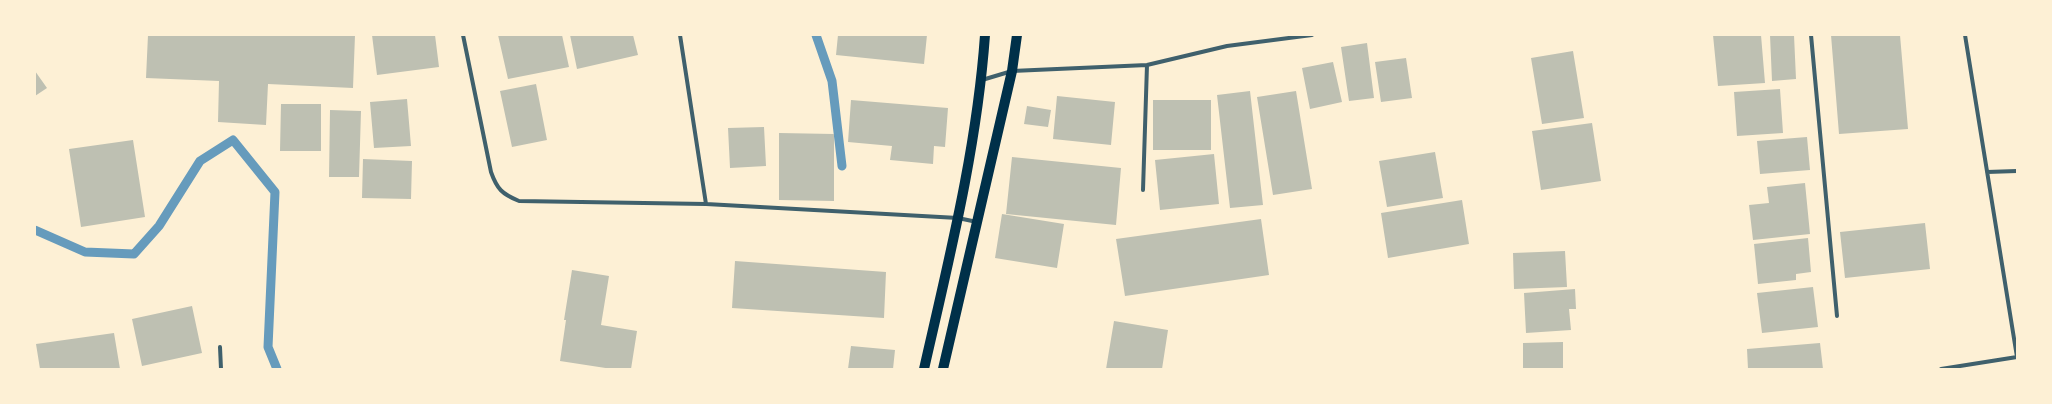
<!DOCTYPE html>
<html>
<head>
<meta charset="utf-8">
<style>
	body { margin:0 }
	#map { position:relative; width:2052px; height:404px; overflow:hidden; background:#fdf0d5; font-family:"Libre Baskerville",serif }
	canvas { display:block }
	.frame { position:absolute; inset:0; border:36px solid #fdf0d5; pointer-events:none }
</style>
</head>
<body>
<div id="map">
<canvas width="2052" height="404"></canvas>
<div class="frame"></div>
</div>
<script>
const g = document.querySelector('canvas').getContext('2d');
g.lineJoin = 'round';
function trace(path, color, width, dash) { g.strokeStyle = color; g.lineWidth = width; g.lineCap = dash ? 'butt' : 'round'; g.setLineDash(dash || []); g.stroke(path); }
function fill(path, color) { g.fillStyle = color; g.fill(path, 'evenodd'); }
const stream = new Path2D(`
	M816 35 832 81 842 166
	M35 230 85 252 134 254 159 226 200 161 233 140 275 192 268 347 277 369`);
const building = new Path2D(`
	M148 35H355L353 88 268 84 266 125 218 122 219 81 146 78Z
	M372 35H435L439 67 377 75Z
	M498 35H562L569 67 508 79Z
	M570 35H633L638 55 577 69Z
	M838 35H927L924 64 836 55Z
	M1713 35H1761L1765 83 1718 86Z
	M1770 35H1794L1796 79 1772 81Z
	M1831 35H1900L1908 129 1839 134Z
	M1367 43 1374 98 1349 101 1341 47Z
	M1573 51 1584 118 1542 124 1531 58Z
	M1406 58 1412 98 1381 102 1375 62Z
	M1333 62 1342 102 1310 109 1302 68Z
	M35 71 47 88 35 96Z
	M536 84 547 140 512 147 500 91Z
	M1780 89 1783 133 1737 136 1734 92Z
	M1250 91 1263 205 1230 208 1217 95Z
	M1296 91 1312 189 1273 195 1257 97Z
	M1057 96 1115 102 1111 145 1053 139Z
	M407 99 411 146 374 148 370 102Z
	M851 100 948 108 945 147 934 146 933 164 890 160 892 146 848 142Z
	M1153 100H1211V150H1153Z
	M281 104H321V151H280Z
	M1027 106 1051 110 1048 127 1024 124Z
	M330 110 361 111 359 177H329Z
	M1592 123 1601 181 1541 190 1532 131Z
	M764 127 766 166 730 168 728 128Z
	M779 133 834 134V201L779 200Z
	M1807 137 1810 170 1760 174 1757 141Z
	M133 140 145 217 81 227 69 149Z
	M1435 152 1443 198 1387 207 1379 161Z
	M1214 154 1219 204 1160 210 1155 160Z
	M1012 157 1121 168 1116 225 1006 214Z
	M363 159 412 161 411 199 362 198Z
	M1805 183 1810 234 1753 240 1749 205 1769 203 1767 187Z
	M1462 200 1469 244 1388 258 1381 213Z
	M1002 214 1064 224 1057 268 995 258Z
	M1261 219 1269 275 1125 296 1116 239Z
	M1925 223 1930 269 1845 278 1840 232Z
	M1808 238 1811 272 1796 274V280L1758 284 1754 244Z
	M1565 251 1567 287 1514 289 1513 253Z
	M735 261 886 272 884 318 732 308Z
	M572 270 609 276 601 325 637 331 631 369H612L560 361 566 320H564Z
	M1813 287 1818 327 1762 333 1757 293Z
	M1575 289 1576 309H1569L1571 330 1526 333 1524 293Z
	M192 306 202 353 142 366 132 319Z
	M1114 321 1168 330 1162 369H1106Z
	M114 333 120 369H40L36 344Z
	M1563 342V369H1523V343Z
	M1820 343 1823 369H1748L1747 349Z
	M851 346 895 350 893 369H848Z`);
const minor = new Path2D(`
	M463 35 491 172C497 189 502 194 519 201L706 204 958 218 977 222
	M680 35 706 204
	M1811 35 1837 316
	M982 80 1012 71 1147 65 1227 46 1312 35
	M1987 172 2017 171
	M1143 190 1147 65
	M220 347 221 369
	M1941 369 2017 357 1965 35`);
const primary = new Path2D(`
	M924 369C949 259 977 148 985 35
	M943 369 1012 71 1017 35`);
trace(stream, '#669bbc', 9);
fill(building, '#bec0b2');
trace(minor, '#3f606c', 4);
trace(primary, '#003049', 10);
</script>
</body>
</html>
